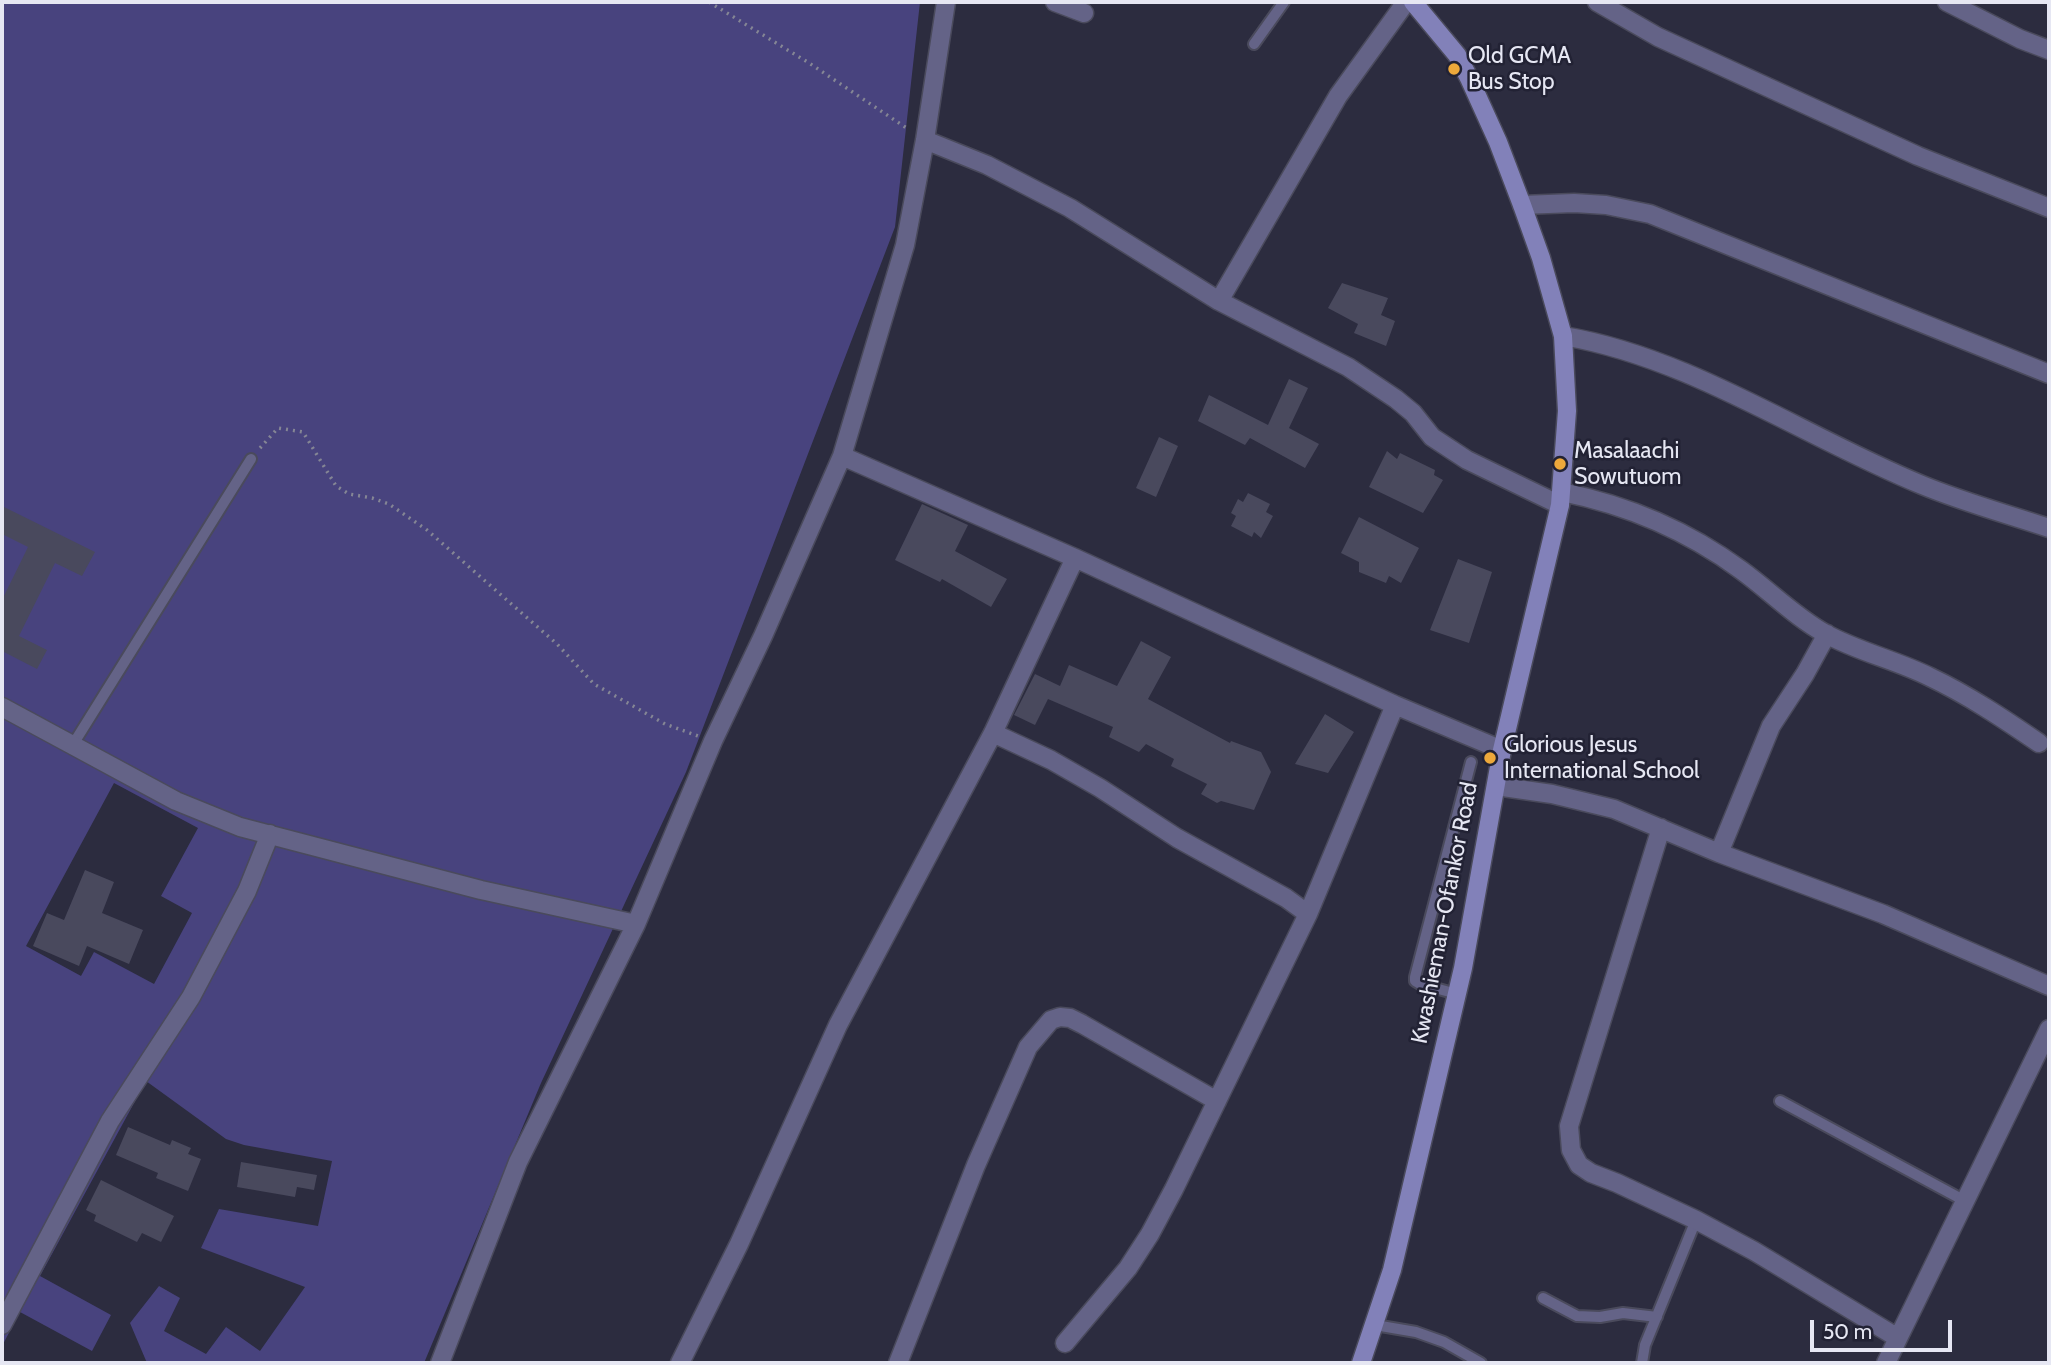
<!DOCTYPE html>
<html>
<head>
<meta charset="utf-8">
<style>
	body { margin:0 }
	#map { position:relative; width:2051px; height:1365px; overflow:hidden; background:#2c2c3f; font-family:Cabin,sans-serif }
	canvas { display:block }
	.frame { position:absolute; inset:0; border:4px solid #e6e7f3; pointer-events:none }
	.scale { position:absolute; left:1810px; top:1320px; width:142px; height:32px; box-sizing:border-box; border:4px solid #e6e7f3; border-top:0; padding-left:9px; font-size:21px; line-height:24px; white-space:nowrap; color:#e6e7f3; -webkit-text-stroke:5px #222234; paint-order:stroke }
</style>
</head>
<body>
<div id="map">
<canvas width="2051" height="1365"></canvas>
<div class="frame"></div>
<div class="scale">50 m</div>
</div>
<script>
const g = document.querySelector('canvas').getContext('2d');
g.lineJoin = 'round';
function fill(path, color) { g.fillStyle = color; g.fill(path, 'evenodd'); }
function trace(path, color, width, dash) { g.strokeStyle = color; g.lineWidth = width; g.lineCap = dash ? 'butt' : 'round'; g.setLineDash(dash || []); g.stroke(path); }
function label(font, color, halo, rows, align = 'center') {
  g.font = font + ' Cabin,sans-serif'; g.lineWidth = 5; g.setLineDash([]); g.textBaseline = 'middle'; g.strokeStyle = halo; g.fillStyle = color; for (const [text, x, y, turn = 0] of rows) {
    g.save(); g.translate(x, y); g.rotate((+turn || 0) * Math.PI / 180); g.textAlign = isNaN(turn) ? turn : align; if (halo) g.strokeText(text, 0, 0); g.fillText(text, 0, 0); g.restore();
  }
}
const green = new Path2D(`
	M2 2H920L895 227 686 772 541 1083 424 1363H147L130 1323 159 1286 180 1298 164 1331 206 1354 226 1327 260 1351 305 1287 201 1248 219 1209 318 1226 332 1161 244 1145 226 1139 146 1081 40 1276 111 1315 92 1351 20 1312 2 1346ZM114 783 198 828 161 896 192 913 154 984 94 952 81 976 26 946Z`);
const building = new Path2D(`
	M1342 283 1388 298 1381 315 1395 321 1386 346 1354 333 1358 324 1328 308Z
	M1289 379 1308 388 1289 428 1319 444 1305 468 1250 438 1245 445 1198 421 1209 395 1268 425Z
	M1159 437 1178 446 1156 497 1136 488Z
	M1387 451 1397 459 1400 453 1435 470 1434 475 1443 480 1423 513 1369 487Z
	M1248 493 1270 504 1266 512 1273 516 1261 538 1254 532 1252 537 1231 526 1236 516 1231 513 1238 499 1243 502Z
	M922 504 968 525 955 551 1007 579 991 607 942 579 940 582 895 560Z
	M2 506 95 552 82 576 55 563 19 636 47 650 37 669 2 651V600L28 547 2 534Z
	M1359 517 1419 548 1401 583 1389 576 1386 583 1359 572V562L1341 553Z
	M1458 559 1492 572 1469 643 1430 630Z
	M1141 641 1171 657 1148 699 1230 743 1231 741 1261 752 1271 772 1254 810 1221 801 1217 803 1201 794 1207 784 1171 766 1174 759 1146 744 1139 752 1109 737 1113 727 1048 699 1035 725 1014 715 1035 674 1060 686 1069 665 1117 686Z
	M1325 714 1354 732 1328 773 1295 764Z
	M85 870 114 882 102 913 143 930 129 964 87 946 79 966 33 946 47 913 64 920Z
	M128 1127 170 1145 172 1140 191 1148 188 1154 201 1159 188 1191 156 1178 158 1173 116 1155Z
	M241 1162 317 1175 314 1190 297 1187 295 1197 237 1187Z
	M101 1180 174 1216 161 1242 142 1233 137 1242 94 1221 96 1215 86 1210Z`);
const path = new Path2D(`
	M709 2 809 63 908 129
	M260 448 278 428 303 432 336 486 349 494 372 498 389 504 427 530 557 644 594 684 665 724 698 736`);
const service = new Path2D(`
	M1254 44 1284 2
	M72 746 251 459
	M1457 994 1420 984 1415 981V977L1471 762
	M1780 1101 1965 1201
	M1543 1298 1577 1316 1600 1317 1623 1313 1657 1317
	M1375 1325 1416 1332 1444 1342 1481 1363
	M1642 1363 1645 1345 1696 1220`);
const minor = new Path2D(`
	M1055 2 1084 13
	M1597 2 1658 37 1918 156 2049 208
	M1947 2 2020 39 2049 50
	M925 140 987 165 1070 208 1219 301 1348 367 1396 399 1413 413 1432 437 1467 460 1560 505
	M1522 205 1574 203 1606 205 1650 214 2049 374
	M1219 301 1338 96 1406 2
	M1563 336C1690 357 1804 437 1922 485 1963 502 2007 514 2049 528
	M842 456 1075 558 1395 705 1502 750
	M1562 492C1627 505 1688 531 1741 570 1770 591 1795 617 1826 634 1859 652 1896 660 1930 677 1968 695 2004 719 2039 743
	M2 707 176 801 240 827 481 890 636 924
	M993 733 1051 760 1100 788 1177 838 1286 898 1308 914
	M1496 786 1552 794 1614 809 1719 853 1883 914 2049 986
	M1661 828 1569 1126 1571 1150 1579 1165 1591 1173 1617 1183 1696 1220 1754 1251 1898 1338
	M1719 853 1771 726 1805 674 1827 634
	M2 1325 110 1121 191 997 247 891 270 834
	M1065 1343 1128 1268 1150 1234 1174 1189 1308 914 1395 705
	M440 1363 518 1162 636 924 713 741 763 636 842 456 905 245 925 140 946 2
	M680 1363 739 1244 838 1025 993 733 1075 558
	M898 1363 976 1165 1028 1047 1051 1020 1060 1017 1070 1018 1082 1024 1217 1101
	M1886 1363 2049 1029`);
const secondary = new Path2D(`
	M1361 1363 1392 1270 1463 968 1502 750 1560 505 1567 411 1563 336 1541 258 1522 205 1498 142 1469 78 1457 55 1413 2`);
const markers = [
	[1454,69,7,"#eda83b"],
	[1560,464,7,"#eda83b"],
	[1490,758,7,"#eda83b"]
];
const poiNames = [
	["Old GCMA",1468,56],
	["Bus Stop",1468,82],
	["Masalaachi",1574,451],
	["Sowutuom",1574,477],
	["Glorious Jesus",1504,745],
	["International School",1504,771]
];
const streetNames = [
	["Kwashieman-Ofankor Road",1445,913,-79]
];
fill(green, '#48437e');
fill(building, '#49495d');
trace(service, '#4a4a5c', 14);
trace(minor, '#4a4a5c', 21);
trace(secondary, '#4a4a5c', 21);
trace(path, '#858695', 3.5, [2, 5]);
trace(service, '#646387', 10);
trace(minor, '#646387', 18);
trace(secondary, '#8281b9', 18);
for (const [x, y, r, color] of markers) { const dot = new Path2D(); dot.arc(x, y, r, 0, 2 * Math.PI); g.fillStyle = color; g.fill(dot); trace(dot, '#222234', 2.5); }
label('23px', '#e6e7f3', '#222234', poiNames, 'left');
label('23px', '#e6e7f3', '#222234', streetNames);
</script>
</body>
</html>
